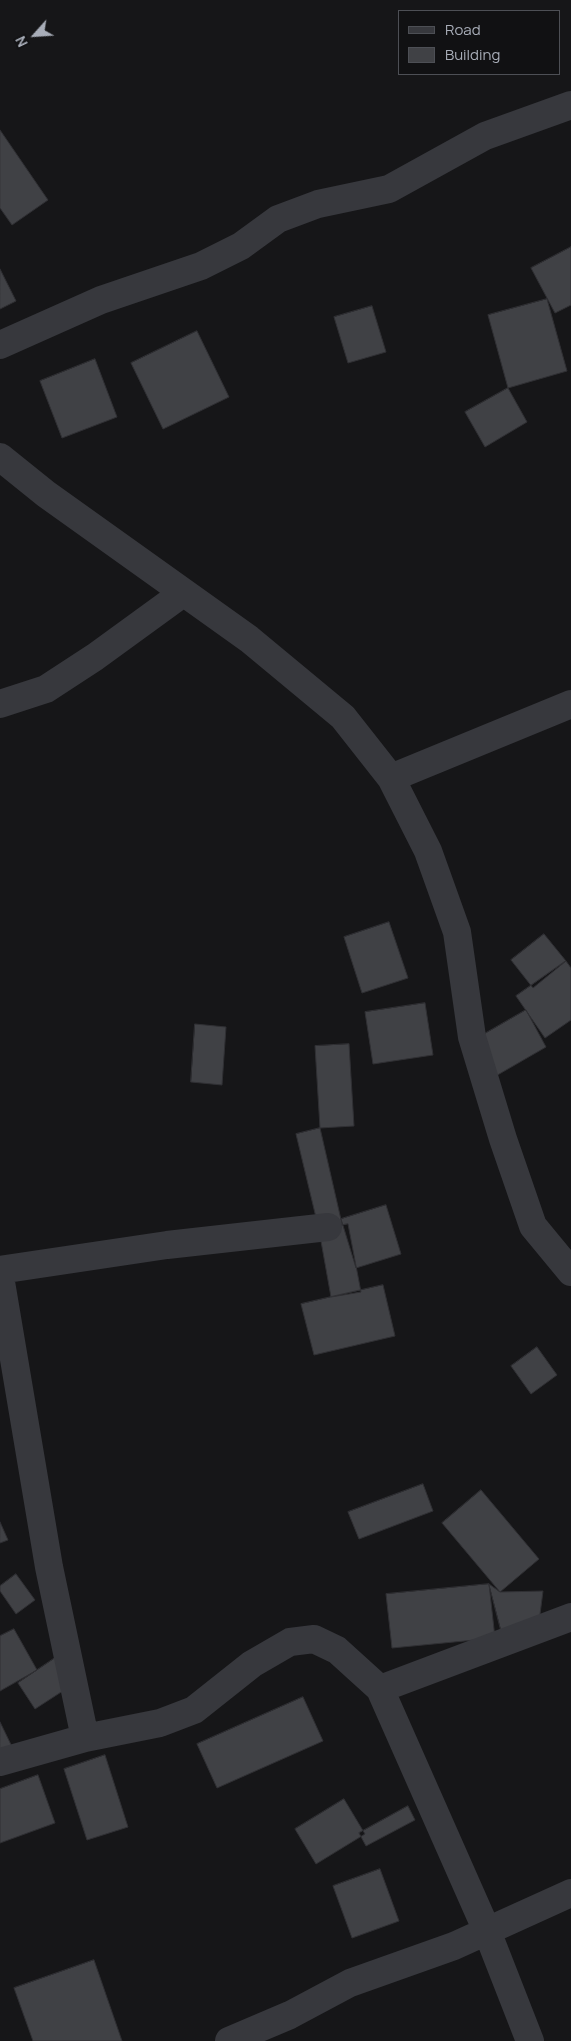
<!DOCTYPE html>
<html>
<head>
<meta charset="utf-8">
<style>
	body { margin:0 }
	#map { position:relative; width:571px; height:2041px; overflow:hidden; background:#161618; font-family:Manrope,sans-serif }
	canvas { display:block }
	.legend { position:absolute; left:398px; top:10px; width:162px; height:65px; box-sizing:border-box; background:#111113; border:1px solid #4d4f55; margin:0; padding:6px 9px; list-style:none; font-size:15px; color:#a8adb8 }
	.legend li { display:flex; align-items:center; gap:10px; height:25px }
	.legend b { width:25px; border:1px solid #4d4f55 }
	.north { position:absolute; left:10px; top:10px; width:50px; height:50px; -webkit-text-stroke:4px #111113; paint-order:stroke; rotate:244deg; font-size:14px; font-weight:700; line-height:20px; text-align:center; color:#a8adb8 }
	.north::after { content:''; display:block; margin:auto; width:18px; height:22px; background:#a8adb8; clip-path:polygon(50% 0,100% 100%,50% 72%,0 100%) }
</style>
</head>
<body>
<div id="map">
<canvas width="571" height="2041"></canvas>
<ul class="legend">
<li><b style="height:6px;background:#37383d"></b>Road</li>
<li><b style="height:14px;background:#404145"></b>Building</li>
</ul>
<div class="north">N</div>
</div>
<script>
const g = document.querySelector('canvas').getContext('2d');
g.lineJoin = 'round';
function fill(path, color) { g.fillStyle = color; g.fill(path, 'evenodd'); }
function trace(path, color, width, dash) { g.strokeStyle = color; g.lineWidth = width; g.lineCap = dash ? 'butt' : 'round'; g.setLineDash(dash || []); g.stroke(path); }
const building = new Path2D(`
	M0 130 48 200 12 225 0 208Z
	M571 247V305L555 313 531 268Z
	M0 269 16 301 0 309Z
	M547 299 567 371 508 388 488 315Z
	M372 306 386 352 348 363 334 317Z
	M197 331 229 397 163 429 131 363Z
	M95 359 117 417 62 438 40 381Z
	M508 388 527 422 485 447 465 412Z
	M389 922 408 978 362 993 344 937Z
	M544 934 566 961 533 988 511 960Z
	M566 961 571 968V1020L545 1038 516 996Z
	M425 1003 433 1055 373 1064 365 1012Z
	M526 1010 546 1047 494 1077 474 1040Z
	M195 1024 226 1027 222 1085 191 1082Z
	M349 1044 354 1126 320 1128 315 1046Z
	M320 1128 342 1224 319 1230 296 1134Z
	M386 1205 401 1254 356 1268 341 1219Z
	M348 1224 361 1292 331 1297 319 1230Z
	M383 1285 395 1336 314 1355 301 1304Z
	M537 1347 557 1375 531 1394 511 1366Z
	M423 1484 433 1511 359 1539 348 1512Z
	M481 1490 539 1559 500 1592 442 1523Z
	M0 1522 8 1540 0 1543Z
	M16 1574 35 1600 16 1614 0 1591V1586Z
	M489 1584 500 1592 543 1591 539 1622 501 1630Z
	M489 1584 495 1638 392 1648 386 1594Z
	M14 1629 37 1670 0 1691V1636Z
	M55 1658 72 1685 35 1709 18 1683Z
	M303 1697 323 1741 217 1788 197 1744Z
	M0 1722 17 1757 0 1765Z
	M105 1755 128 1827 87 1840 64 1769Z
	M38 1775 55 1823 0 1843V1789Z
	M344 1799 365 1834 316 1864 295 1829Z
	M408 1806 415 1820 366 1846 359 1833Z
	M380 1869 399 1921 352 1938 333 1886Z
	M94 1960 122 2041H33L14 1988Z`);
const street = new Path2D(`
	M0 345 101 300 201 266 241 246 278 219 318 204 389 189 485 136 571 105
	M0 457 46 494 249 639 343 717 391 778 428 851 457 932 472 1037 503 1139 533 1226 571 1272
	M0 704 46 689 95 657 183 593
	M391 778 571 704
	M0 1270 167 1245 328 1227
	M0 1276 49 1567 85 1738
	M380 1689 571 1617
	M0 1762 85 1738 160 1723 194 1710 252 1664 290 1642 314 1639 337 1650 380 1689 487 1931 530 2041
	M229 2041 290 2015 350 1983 454 1946 571 1893`);
fill(building, '#404145');
trace(building, '#303034', 1);
trace(street, '#37383d', 28);
</script>
</body>
</html>
